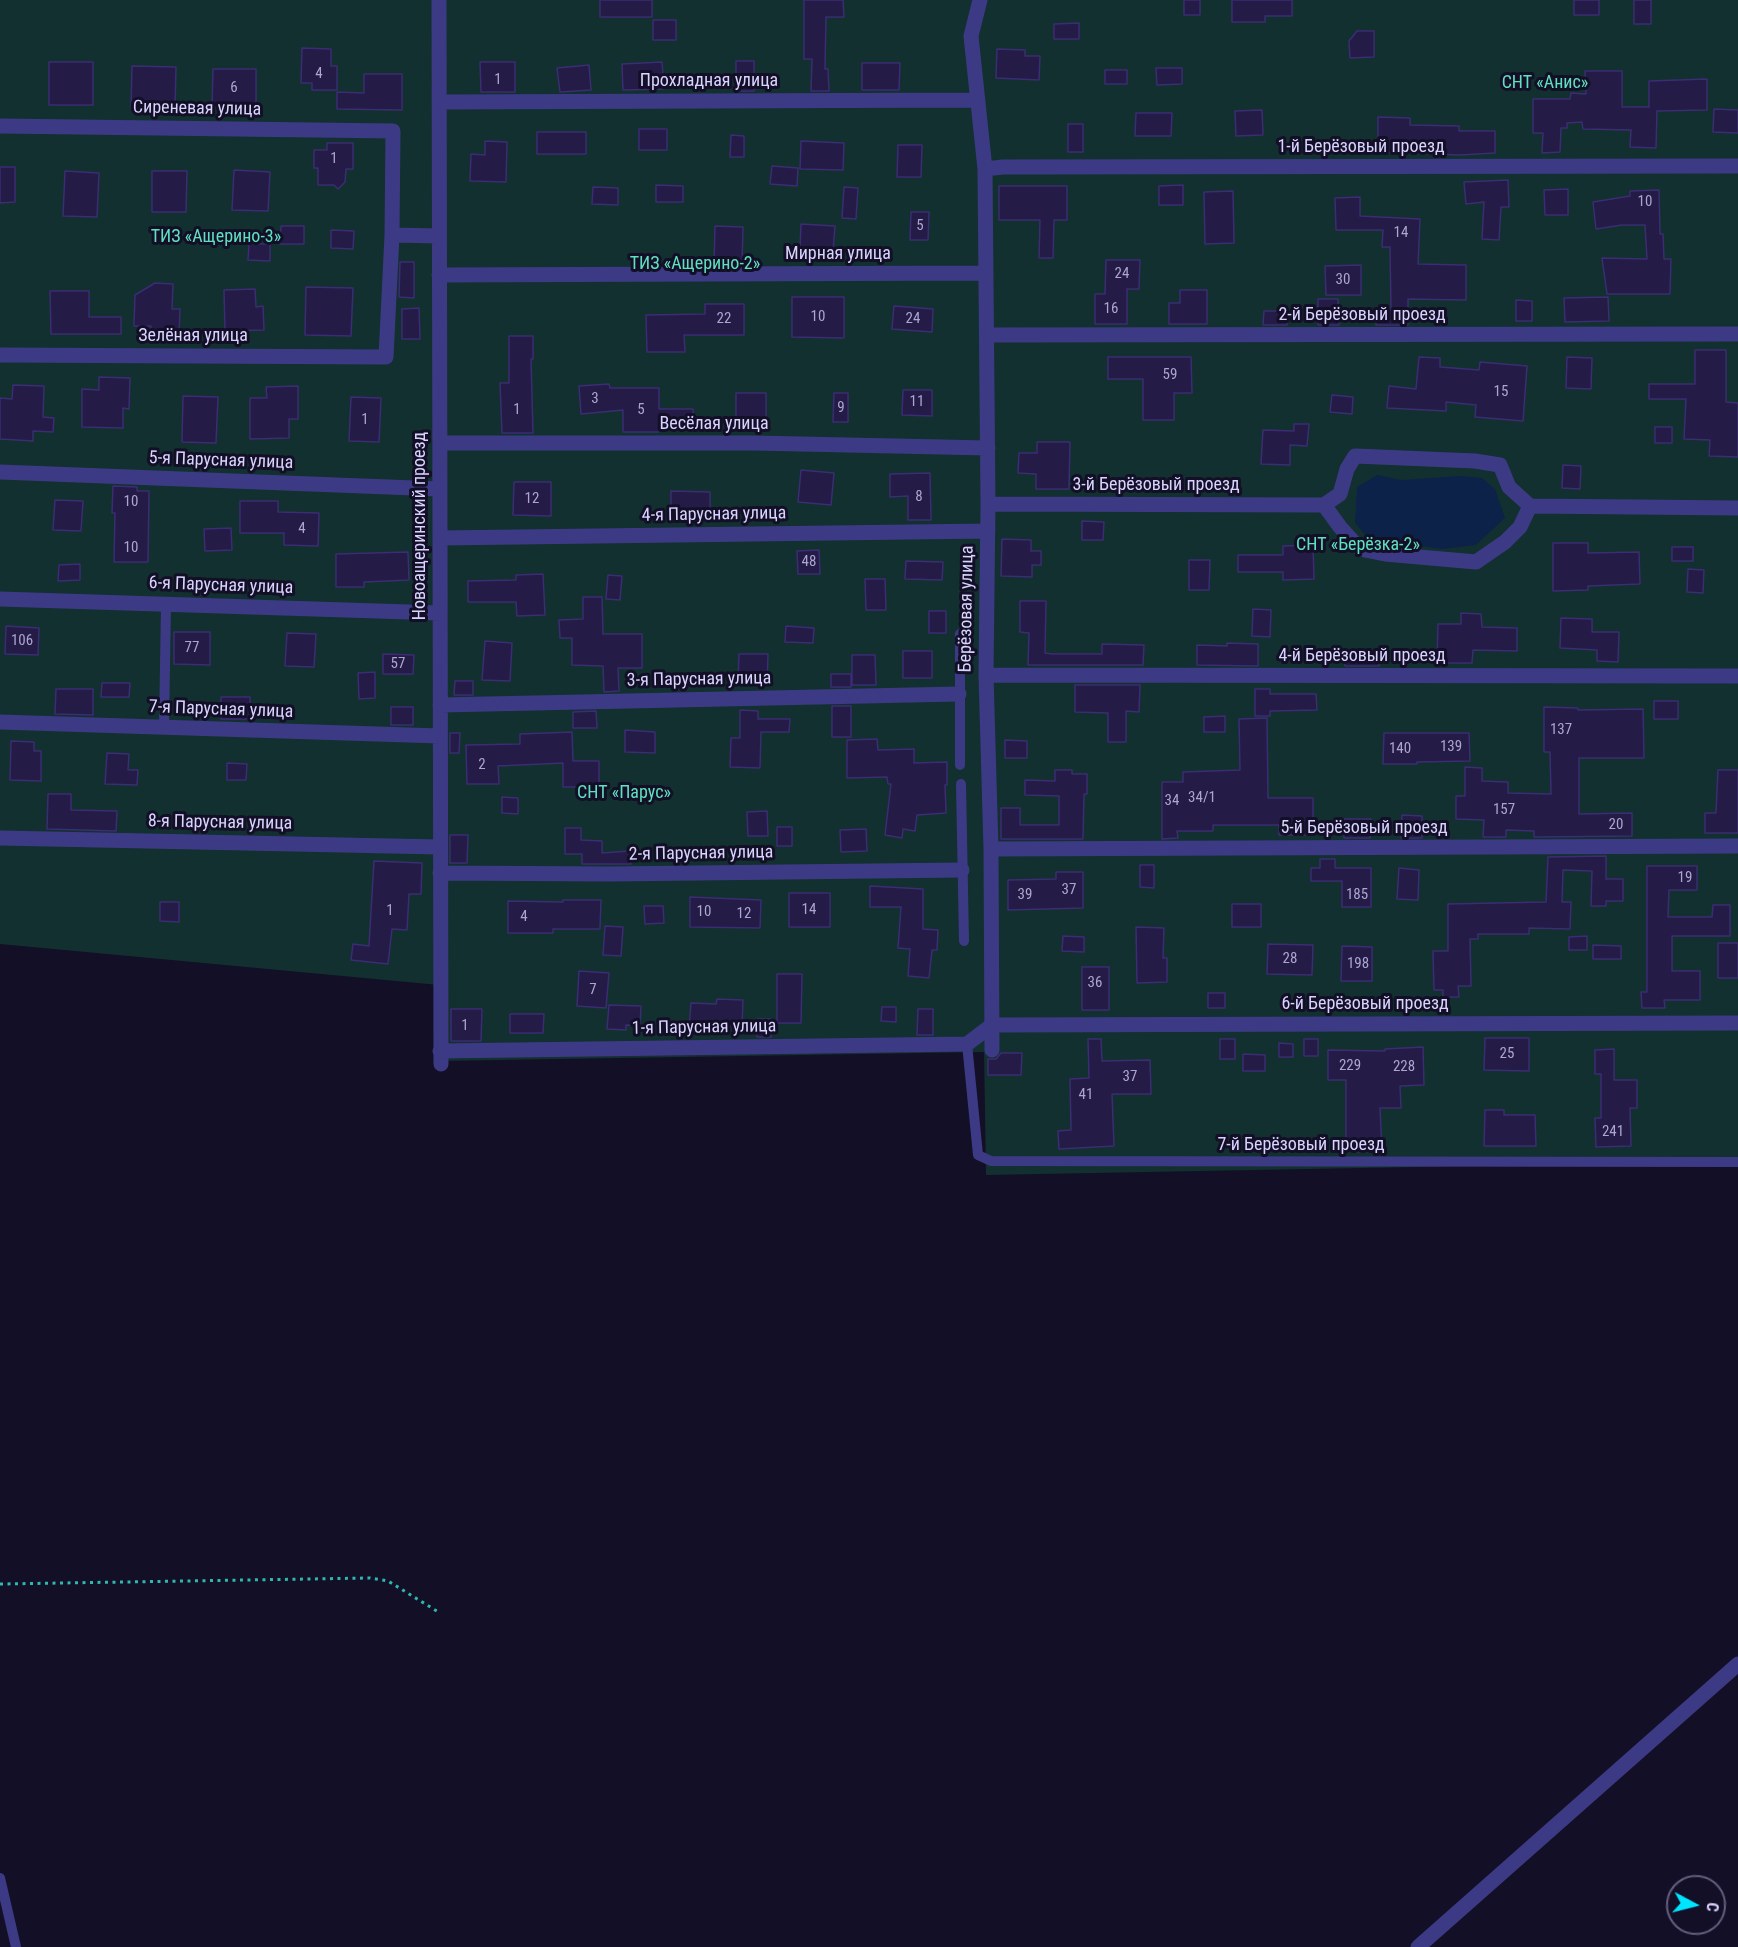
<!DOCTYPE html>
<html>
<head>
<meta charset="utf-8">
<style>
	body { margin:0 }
	#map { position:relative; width:1738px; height:1947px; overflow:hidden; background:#130f26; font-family:"Roboto Condensed",sans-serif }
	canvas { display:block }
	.north { position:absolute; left:1666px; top:1875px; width:60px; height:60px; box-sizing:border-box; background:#130f26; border:2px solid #625e7d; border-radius:50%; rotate:97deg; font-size:16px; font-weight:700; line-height:24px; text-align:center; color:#d9d4ff }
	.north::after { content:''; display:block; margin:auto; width:21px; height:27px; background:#00e5ff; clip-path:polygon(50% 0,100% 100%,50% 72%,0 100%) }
</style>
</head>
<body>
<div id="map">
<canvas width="1738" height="1947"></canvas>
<div class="north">С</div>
</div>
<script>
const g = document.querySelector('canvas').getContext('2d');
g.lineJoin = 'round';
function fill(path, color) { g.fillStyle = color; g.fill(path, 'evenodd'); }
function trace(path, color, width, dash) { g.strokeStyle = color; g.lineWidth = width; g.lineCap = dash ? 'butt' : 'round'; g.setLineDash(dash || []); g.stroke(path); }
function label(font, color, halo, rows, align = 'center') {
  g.font = font + ' "Roboto Condensed",sans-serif'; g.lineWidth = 6; g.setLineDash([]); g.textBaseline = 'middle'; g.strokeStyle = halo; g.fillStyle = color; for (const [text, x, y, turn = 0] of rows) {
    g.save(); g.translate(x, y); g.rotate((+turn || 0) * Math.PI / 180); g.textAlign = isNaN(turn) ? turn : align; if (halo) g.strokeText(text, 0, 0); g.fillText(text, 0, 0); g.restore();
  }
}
const green = new Path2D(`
	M0 0H1738V1161L986 1175 984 1052 440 1061 439 985 0 944Z`);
const water = new Path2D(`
	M1377 475 1402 480 1461 476 1482 478 1495 489 1505 518 1476 545 1443 549 1398 543 1366 536 1355 523 1357 487Z`);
const building = new Path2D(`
	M600 0H652V17H600Z
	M804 0H843L844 17H826L825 69H828L829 91H811L812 59H804Z
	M1184 0H1200V15H1184Z
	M1232 0H1292V16H1265V22H1232Z
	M1574 0H1599V15H1574Z
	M1634 0H1651V24H1634Z
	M653 20H676V40H653Z
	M1079 23V39H1054V24Z
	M1357 31H1374V57L1350 58 1349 41Z
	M302 48 331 49V66H337V90H312V83H301Z
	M997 49 1025 50V56H1040L1039 80 996 78Z
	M736 61H754V91H736Z
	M49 62H93V105H49Z
	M480 62H515V92H481Z
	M662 62 664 89 623 90 622 64Z
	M862 63H900L899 90H862Z
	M589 65 591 90 560 92 557 68Z
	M132 66 176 67 175 108H131Z
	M1156 68H1182V84L1157 85Z
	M213 69H256V108L212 107Z
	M1105 70H1127V84H1105Z
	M1585 71H1622V107H1649V81L1707 79V110L1657 111 1656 148 1630 147 1631 130 1583 129 1582 122 1567 123V128H1561L1560 152 1542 153 1543 133H1533V99H1570L1571 93 1586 94Z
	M364 74H402V110L337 109V92L364 93Z
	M1714 109 1738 110V133L1713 132Z
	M1262 110 1263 135 1236 136 1235 111Z
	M1136 113H1172L1171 136H1135Z
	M1378 117 1410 118V125L1459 126V131H1495V153L1459 155 1378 152Z
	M1068 124H1083V152H1068Z
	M639 129H667V150H639Z
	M537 132H586V154H537Z
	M731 135 744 136V157H730Z
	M485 141 507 142 506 182 470 181 471 154 485 155Z
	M801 141 844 143 843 170 800 169Z
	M327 143H353V169H346L345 182 338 189 334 185H318V168H314V150H327Z
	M898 145H922L921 177H897Z
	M772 166 798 168 797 186 770 184Z
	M0 167H15V202L0 203Z
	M234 170 270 172 268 211 232 210Z
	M65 171 99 173 97 217 63 216Z
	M152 171H187L186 212H152Z
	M1508 180 1509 207H1501L1499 240 1482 239 1484 202 1466 204 1464 182Z
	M656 185 683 186V202H656Z
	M1183 185V205H1159V186Z
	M999 186H1067V220H1054L1053 258H1039L1040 220H999Z
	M593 187 618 188V205L592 204Z
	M844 187 858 188 856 219 842 218Z
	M1568 189V215H1545L1544 190Z
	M1659 190 1660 234H1663L1664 259H1671L1670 294H1607L1602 258 1647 259 1645 225H1622L1596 229 1593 202 1630 196V191Z
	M1233 191 1234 243 1205 244 1204 192Z
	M1360 197V216L1420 219 1418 264 1466 265V300L1408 299V325H1376V310H1391L1390 247H1382L1383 230H1336L1335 198Z
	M911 212H929L928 240H910Z
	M801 224 835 226 833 250 800 248Z
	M281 226H304V244H280Z
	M715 226 743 227 742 264H714Z
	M331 230 354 231 353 249 331 248Z
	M249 244H270V261L248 260Z
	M1106 260H1140L1139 289H1127V324H1095V294H1105Z
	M400 262H414V298L399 297Z
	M1361 265V295H1326L1325 266Z
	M155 283 173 284 172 309H180L179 335 150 334 151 326H134L135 295Z
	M306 287 353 288 351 336 305 335Z
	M255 289 256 307 263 306 264 330 225 331 224 290Z
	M1180 290H1207V324H1169V303H1180Z
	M50 291H89V317H121V334H51Z
	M792 297H844V338L792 337Z
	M1608 297 1609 321 1565 322 1564 298Z
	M1318 299H1338L1339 325H1318Z
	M1516 300 1532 301V321H1516Z
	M705 304H744V335H684L685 352H647L646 315 705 314Z
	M894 306 933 309 932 332 892 329Z
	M419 308 420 339H402V309Z
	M1264 311H1288L1287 325H1263Z
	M509 336H533V359H531L533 433H502L500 383H509Z
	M1695 350H1726V402L1738 403V457L1709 456 1710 440 1684 439 1686 399H1649V384H1695Z
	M1108 357H1191L1192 393H1174V420H1143V379H1108Z
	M1419 357 1440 358V367L1479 370 1480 362 1527 366 1523 421 1475 417 1476 405 1446 402V411L1387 408 1389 386 1416 389Z
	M1567 357 1592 358 1591 389 1566 388Z
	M99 377 130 378 129 409 123 408V428L82 427V389L99 390Z
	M609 384 610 388H659V409H693V424L659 423V432H623V410L581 414 579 386Z
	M13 385 44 386 43 417 54 418 53 432 33 431V441L0 439V398L12 399Z
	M298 386V419H289V438L250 439V398H267L266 387Z
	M903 390H932V416L902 415Z
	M736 393H766V419H736Z
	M834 393H848V422H833Z
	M1332 395 1353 397 1352 414 1330 412Z
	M183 396 218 397 216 443 182 442Z
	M351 397 381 398 379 442 349 441Z
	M1294 424H1309L1307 446 1290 445V465L1261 464 1263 430 1294 431Z
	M1655 427H1672V443H1655Z
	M1037 442H1070L1069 489H1036V474L1018 473 1019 453H1037Z
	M1563 465 1581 466 1580 489 1562 488Z
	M801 470 834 473 831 505 798 502Z
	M930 473 931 520H908V496L890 497V474Z
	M514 482H551V516L513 515Z
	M113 486 137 487V491H149L148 562H114L115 513H112Z
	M671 491 710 492V521H671Z
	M55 500 83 501 81 531 53 530Z
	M240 501H278V512L319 513 318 546 284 545V533H240Z
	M1082 521 1104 522 1103 540H1082Z
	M231 528 232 550 205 551 204 529Z
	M1002 539 1031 540V551H1041V565H1032V577L1001 576Z
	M1553 543H1588V553L1639 552 1640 584 1588 586V590L1553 591Z
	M1313 545 1314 579 1283 580V572H1238V555H1283V546Z
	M1672 547H1693V561H1672Z
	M819 550 820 574H798L797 551Z
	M408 552 409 580 364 582V587H336V554Z
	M1189 560H1210L1209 590H1189Z
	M906 561 943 562 942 580 905 579Z
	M80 564V580L58 581 59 565Z
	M1688 569 1704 570 1703 593 1687 592Z
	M543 574 545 615 517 616 516 602H468V581L516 580V575Z
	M608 575 622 576 620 600 606 599Z
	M865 579H885L886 610H866Z
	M583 597H602L603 634H642V668H618L619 691 604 692 603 666 572 665V638H560L559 620 583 619Z
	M1020 601H1046L1045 653 1052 654H1102V644L1144 645 1143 665H1028L1029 633 1020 632Z
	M1253 609 1271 610 1270 637 1252 636Z
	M929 611H946V633H929Z
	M1461 613 1481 614 1482 627 1517 628V651L1473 650 1472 663H1437L1438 624H1461Z
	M1561 618 1592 619V632H1619L1618 662 1597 661V650L1560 648Z
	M6 626 39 628 38 655 5 654Z
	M786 626 814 628 813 643 785 642Z
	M174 632H210V665L174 664Z
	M287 633 316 634 314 667 285 666Z
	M485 641 512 643 510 681 482 680Z
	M1227 643 1258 644V666L1197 665V645L1227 646Z
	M903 651H932V678H903Z
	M1344 653H1379V666H1345Z
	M383 654 414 655 413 674H383Z
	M739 654H768L767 684 738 683Z
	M852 655H875L876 685H852Z
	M375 672V698L359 699 358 673Z
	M831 674H851V687H831Z
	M455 681H473V695H454Z
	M102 683H130L129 697H101Z
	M1075 685H1140L1139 712 1126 711V742H1108V713L1075 712Z
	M56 689H93V715L55 714Z
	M1255 689H1270V694H1316L1317 710 1270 711V716H1255Z
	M221 697H250V719H221Z
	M1654 701H1678V719H1654Z
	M832 706H851V737H832Z
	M391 707H413V725H391Z
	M1544 707 1578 708V710L1643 709 1644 758H1579V814L1632 813V836L1534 837V831L1506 830V837H1483L1484 820 1456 819V796H1465V767L1482 768V781L1508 782V793L1551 794 1550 752H1544Z
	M740 710 758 711V719H790L789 732H761L760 768 730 767 731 738H740Z
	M596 711 597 728H573V712Z
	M1225 716V732H1204V717Z
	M1267 718 1268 798H1313V835H1279V825H1213V831H1177L1178 838 1162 839V782H1183V772L1240 770 1239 719Z
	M625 730 655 732V753L625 752Z
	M572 732 573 761H599V787H563V763L498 766 499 784H467L466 745 520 744V734Z
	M450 733H460L459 753H450Z
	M1384 733H1469L1470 761 1417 762V764H1383Z
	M877 739 878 750 914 749V763L947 762V785H945L946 813 917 815 915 831 903 829 902 838 885 835 891 784H888L887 777 847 778V740Z
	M1005 740 1027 741V758H1005Z
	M11 741 34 742V751H41V781L10 780Z
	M107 753 129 754 128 770H138L137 785 105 784Z
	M227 763 247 764 246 780H227Z
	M1055 770H1072V774H1087V794H1084L1083 839H1001V808H1020V825H1059V796L1025 795V780L1055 781Z
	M1718 770H1738V833H1705V813H1716Z
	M48 794H71V810L117 811 116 831 47 829Z
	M502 797 518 798V814L502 813Z
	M767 811 768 836H748L747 812Z
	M1402 815 1422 816V838H1401Z
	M1344 819H1371L1370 838H1344Z
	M777 827H792V846H777Z
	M565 828H581V840L602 841V853L630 851 631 864H582V854H565Z
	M866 829 867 851 841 852 840 830Z
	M450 835H468L467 863H450Z
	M1606 856V879H1623V901H1606V906H1591L1592 871 1563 870 1562 902H1571L1570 929 1529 928V934H1478V939H1470L1471 986H1458L1459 997H1443V990H1434L1433 951H1448V904L1546 902 1548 857Z
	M1320 859H1335V868H1371V907H1342V881H1311V868H1320Z
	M374 861 422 863 421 894H409L407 930 392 929 388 964 351 960 353 944 369 946Z
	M1140 865H1154V888L1140 887Z
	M1647 866H1697V890H1669L1668 917H1712L1713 905H1730V936H1672V971H1700V1000H1664L1665 1008H1642L1641 992H1647Z
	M1399 868 1419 870 1418 900 1397 899Z
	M1056 872H1083V908L1008 910V880L1056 879Z
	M870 886 923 889V929L938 930 937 950H932L929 978 908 976 910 949 898 948 901 907H870Z
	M789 893H830V927H789Z
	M690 897 761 900 760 928 690 927Z
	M563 900H601L600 929H553V933H508V901L563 902Z
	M160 902H179V922L160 921Z
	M1232 904H1261V927H1232Z
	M644 906H663L664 923 645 924Z
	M605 926 623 927 621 956 603 955Z
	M1136 927 1164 928 1163 958H1167V982L1137 983Z
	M1063 936 1084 937V952L1062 951Z
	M1587 936V950H1569V937Z
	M1718 943H1738V978H1718Z
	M1268 944 1313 945 1312 975 1267 974Z
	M1593 945 1621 946V959H1593Z
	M1342 946 1372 947V981H1341Z
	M1082 967H1109V1010H1082Z
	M579 971 609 973 606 1008 577 1006Z
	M777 974H802L801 1023H777Z
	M1208 993H1225V1008H1208Z
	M717 999 743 1000 742 1026 689 1028 691 1003 716 1004Z
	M609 1005 641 1006 640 1026 626 1025V1030L607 1029Z
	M882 1007H896V1022L881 1021Z
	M451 1009H482L481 1041H451Z
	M918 1009H933V1035H917Z
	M510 1014H544L543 1033H510Z
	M757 1019H771V1037H757Z
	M1485 1038H1529V1071L1484 1070Z
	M1088 1039H1101L1102 1061 1150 1060 1151 1094H1112L1114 1146 1059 1149 1058 1131 1071 1130 1070 1079 1089 1078Z
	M1220 1039H1235V1059H1220Z
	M1304 1039H1318V1056H1304Z
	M1279 1043 1293 1044V1057H1279Z
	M1423 1047 1424 1085 1400 1086 1401 1108H1380L1382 1151 1354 1152V1143H1346V1080H1328V1050L1385 1051V1049Z
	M1614 1049V1080H1637V1108H1630L1631 1146 1596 1147 1595 1118H1601V1074H1595V1050Z
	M1001 1053H1022L1021 1075H988V1059H996Z
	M1243 1054 1265 1055V1071H1243Z
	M1485 1110H1504V1115H1535L1536 1146H1484Z`);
const path = new Path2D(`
	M0 1584 370 1578 388 1581 440 1613`);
const service = new Path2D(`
	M960 634V765
	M164 727 166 604
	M961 784 964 941
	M967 1044 978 1155 991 1161 1738 1162
	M0 1878 16 1947`);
const minor = new Path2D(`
	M439 0 441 1064
	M980 0 971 36 985 169 988 504 986 675 991 849 992 1050
	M440 102 978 100
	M0 126 393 131 392 235 386 357 0 355
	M985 169 1003 167 1738 166
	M392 235 439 236
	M439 275 985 273
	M987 335 1738 334
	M440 443H754L988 448
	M0 472 440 489
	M988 504 1324 505 1340 494 1347 469 1355 456 1475 461 1500 465 1509 487 1530 506 1738 508
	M1324 505 1340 527 1360 549 1385 554 1476 562 1505 542 1520 527 1530 506
	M440 538 988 531
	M0 599 440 613
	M986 675 1738 676
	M440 705 959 694
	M0 722 440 736
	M0 838 440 847
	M991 849 1738 846
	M440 873 609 874 962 870
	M440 1051 967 1044 992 1025 1738 1023
	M1418 1947 1738 1664`);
const numberNames = [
	["4",319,74],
	["1",498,80],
	["6",234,88],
	["1",334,159],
	["10",1645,202],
	["5",920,226],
	["14",1401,233],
	["24",1122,274],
	["30",1343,280],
	["16",1111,309],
	["10",818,317],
	["22",724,319],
	["24",913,319],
	["59",1170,375],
	["15",1501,392],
	["3",595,399],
	["11",917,402],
	["9",841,408],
	["1",517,410],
	["5",641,410],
	["1",365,420],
	["8",919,497],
	["12",532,499],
	["10",131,502],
	["4",302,529],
	["10",131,548],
	["48",809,562],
	["106",22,641],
	["77",192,648],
	["57",398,664],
	["137",1561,730],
	["139",1451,747],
	["140",1400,749],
	["2",482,765],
	["34/1",1202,798],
	["34",1172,801],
	["157",1504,810],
	["20",1616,825],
	["19",1685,878],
	["37",1069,890],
	["39",1025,895],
	["185",1357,895],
	["14",809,910],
	["1",390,911],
	["10",704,912],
	["12",744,914],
	["4",524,917],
	["28",1290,959],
	["198",1358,964],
	["36",1095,983],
	["7",593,990],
	["1",465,1026],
	["25",1507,1054],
	["229",1350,1066],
	["228",1404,1067],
	["37",1130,1077],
	["41",1086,1095],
	["241",1613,1132]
];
const streetNames = [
	["Прохладная улица",709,81],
	["Сиреневая улица",197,109,1],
	["1-й Берёзовый проезд",1361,147],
	["Мирная улица",838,254],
	["2-й Берёзовый проезд",1362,315],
	["Зелёная улица",193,336],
	["Весёлая улица",714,424],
	["5-я Парусная улица",221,461,2],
	["3-й Берёзовый проезд",1156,485],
	["4-я Парусная улица",714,515,-1],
	["Новоащеринский проезд",420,526,-90],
	["6-я Парусная улица",221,586,2],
	["Берёзовая улица",967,609,-89],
	["4-й Берёзовый проезд",1362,656],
	["3-я Парусная улица",699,680,-1],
	["7-я Парусная улица",221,710,2],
	["8-я Парусная улица",220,823,1],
	["5-й Берёзовый проезд",1364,828],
	["2-я Парусная улица",701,854,-1],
	["6-й Берёзовый проезд",1365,1004],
	["1-я Парусная улица",704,1028,-1],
	["7-й Берёзовый проезд",1301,1145]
];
const parkNames = [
	["СНТ «Анис»",1545,83],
	["ТИЗ «Ащерино-3»",216,237],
	["ТИЗ «Ащерино-2»",695,264],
	["СНТ «Берёзка-2»",1358,545],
	["СНТ «Парус»",624,793]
];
fill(green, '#12302f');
fill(water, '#0c2248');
fill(building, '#241b47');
trace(building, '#3b2d73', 1.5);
trace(path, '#2fb8b0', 3, [3, 4.5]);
trace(service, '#3d3a85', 10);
trace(minor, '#3d3a85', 15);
label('15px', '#aca6d1', null, numberNames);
label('18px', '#d9d4ff', '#130f26', streetNames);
label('18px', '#5fe0c0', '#130f26', parkNames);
</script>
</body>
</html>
